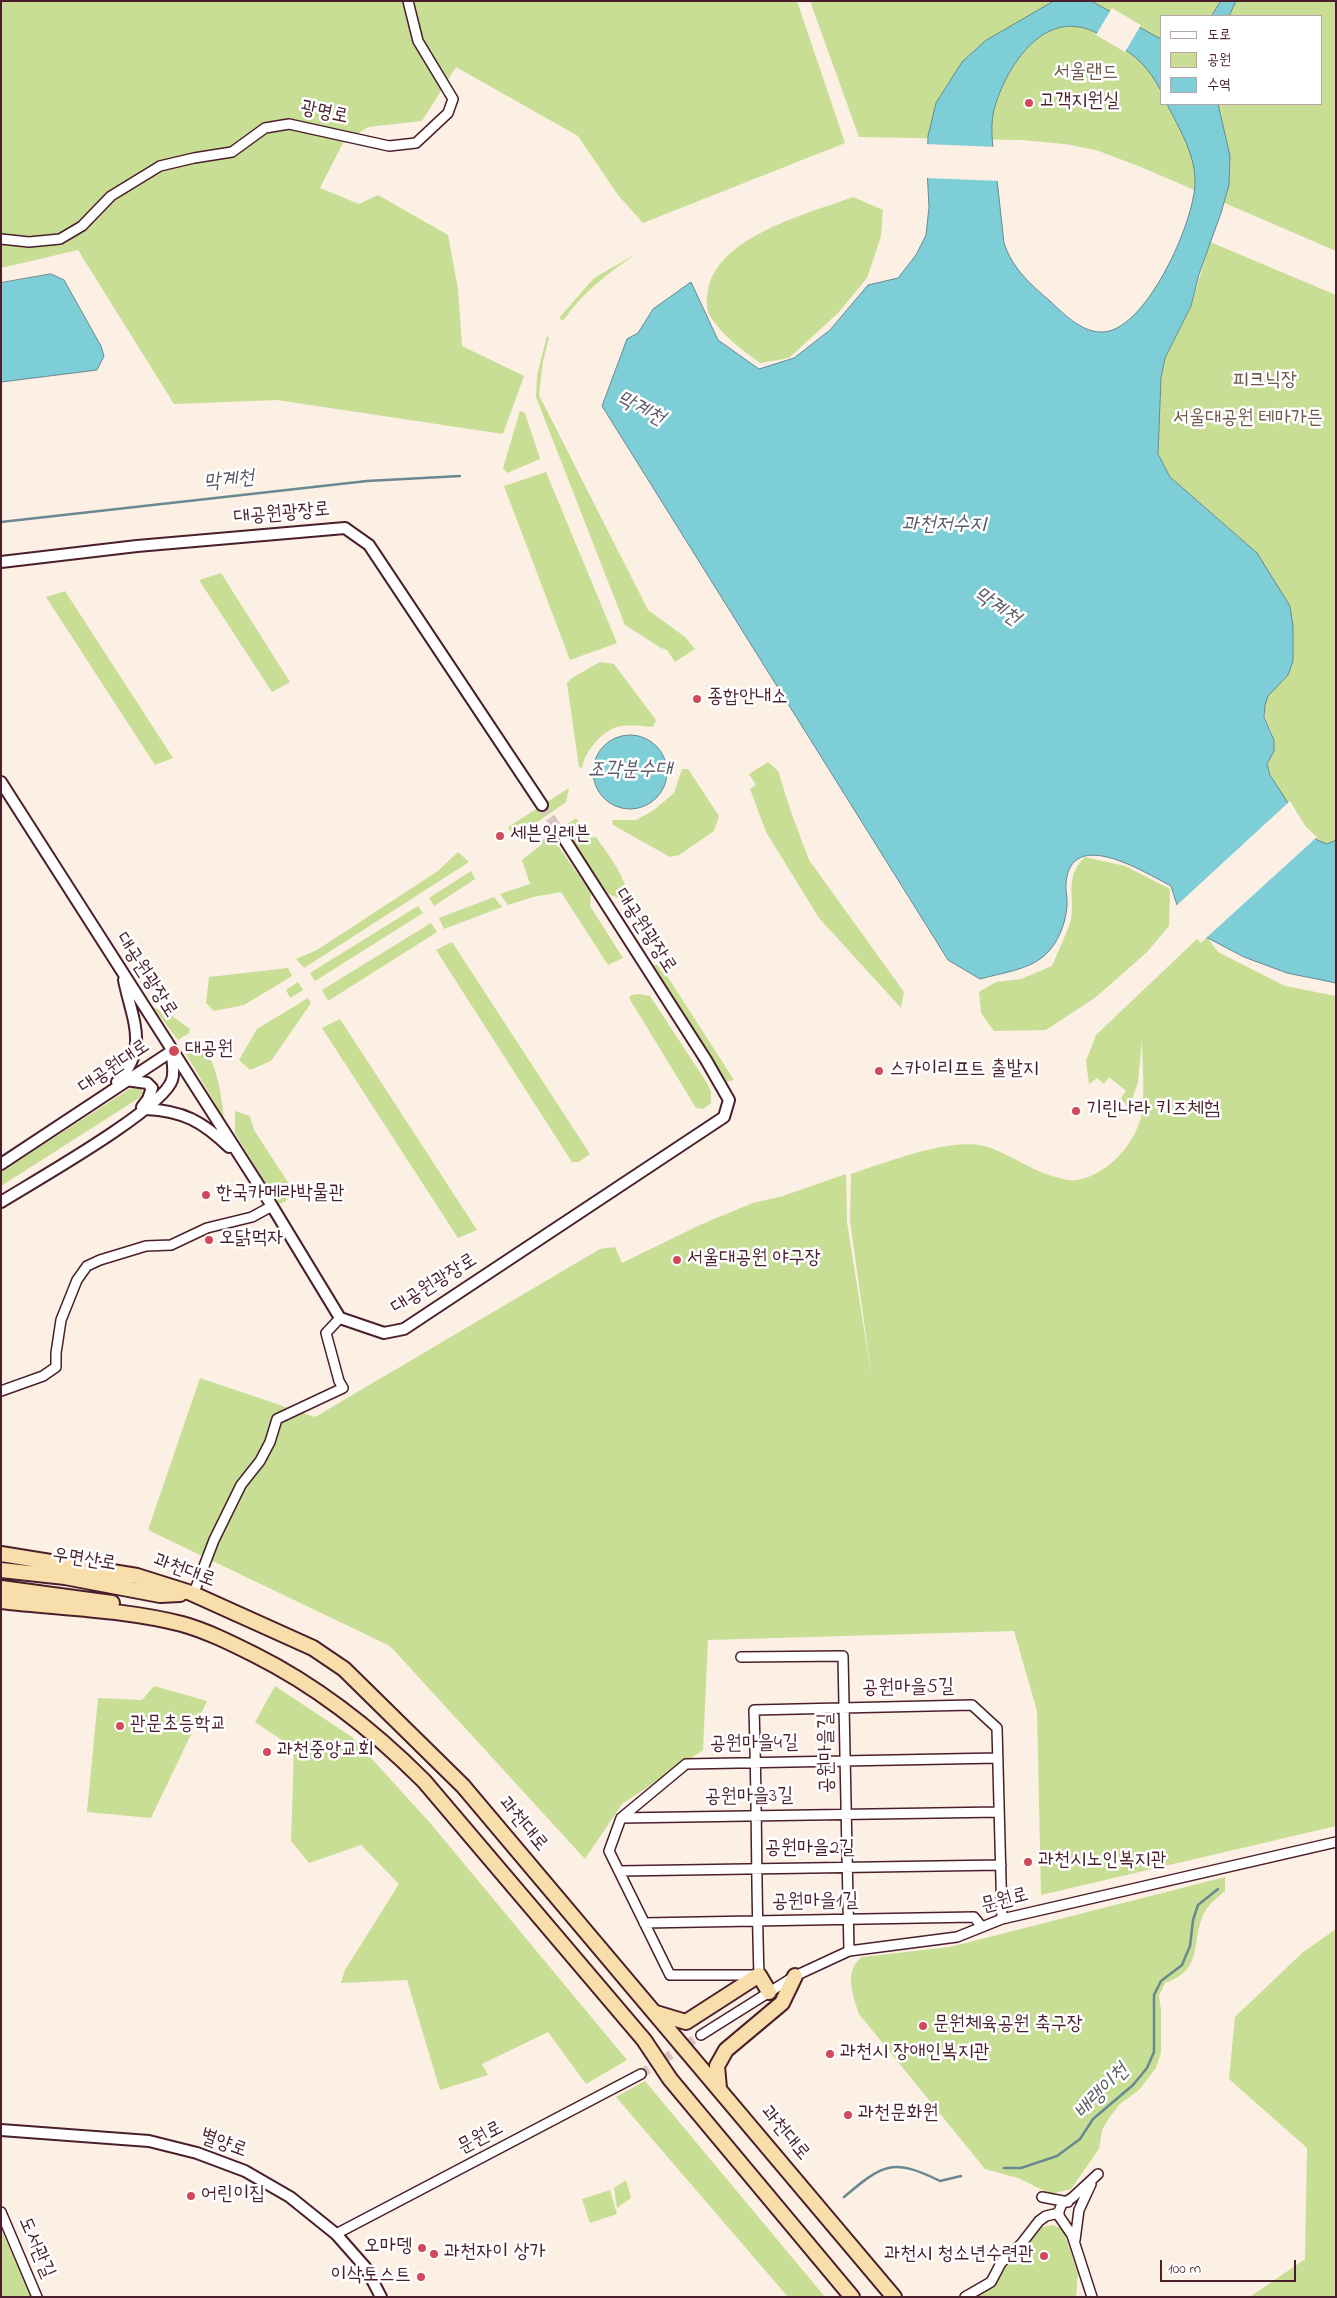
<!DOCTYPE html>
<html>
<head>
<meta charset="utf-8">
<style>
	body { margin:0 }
	#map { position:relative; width:1337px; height:2298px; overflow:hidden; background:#fcefe4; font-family:"Indie Flower","Poor Story",sans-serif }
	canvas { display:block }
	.frame { position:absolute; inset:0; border:2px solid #4a1f2b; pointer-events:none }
	.legend { position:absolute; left:1160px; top:15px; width:162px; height:90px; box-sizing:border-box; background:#fff; border:1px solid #b7a5aa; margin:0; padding:6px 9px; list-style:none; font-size:15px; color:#4a1f2b }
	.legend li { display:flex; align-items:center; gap:10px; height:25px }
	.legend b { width:25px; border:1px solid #b7a5aa }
	.scale { position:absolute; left:1160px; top:2260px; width:136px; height:22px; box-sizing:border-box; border:2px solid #4a1f2b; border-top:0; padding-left:6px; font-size:15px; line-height:18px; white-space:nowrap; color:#4a1f2b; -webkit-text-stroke:4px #fff; paint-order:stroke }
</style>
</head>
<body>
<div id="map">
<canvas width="1337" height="2298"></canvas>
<div class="frame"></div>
<ul class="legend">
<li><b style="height:6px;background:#fff"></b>도로</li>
<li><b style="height:14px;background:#c7de94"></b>공원</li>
<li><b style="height:14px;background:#7dced6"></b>수역</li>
</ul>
<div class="scale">100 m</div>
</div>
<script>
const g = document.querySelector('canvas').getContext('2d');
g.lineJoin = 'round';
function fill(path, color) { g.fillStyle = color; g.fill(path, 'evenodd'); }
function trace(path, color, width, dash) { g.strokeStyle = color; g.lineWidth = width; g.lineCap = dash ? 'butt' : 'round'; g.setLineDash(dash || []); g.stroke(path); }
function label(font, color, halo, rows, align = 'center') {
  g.font = font + ' "Indie Flower","Poor Story",sans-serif'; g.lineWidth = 5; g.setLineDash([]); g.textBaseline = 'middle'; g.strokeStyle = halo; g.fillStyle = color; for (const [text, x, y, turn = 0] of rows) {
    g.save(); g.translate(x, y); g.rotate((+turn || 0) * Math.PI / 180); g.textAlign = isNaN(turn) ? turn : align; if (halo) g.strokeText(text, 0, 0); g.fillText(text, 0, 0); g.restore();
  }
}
const green = new Path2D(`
	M1 1H797L845 143 643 223 618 195 578 136 456 67 422 121 368 127 343 143 320 188 359 204 378 195 448 235 458 289 462 346 524 376 503 434 277 400 174 404 78 250 1 268Z
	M810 1H1336V251L1141 167 1096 150 1065 144 1021 140 859 137ZM1161 16H1321V104H1161Z
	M853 197 883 210 881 236 867 278 838 313 789 358 760 363C742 350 723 336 710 316 706 309 706 299 708 290 718 236 807 214 853 197Z
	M1210 242 1336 295V840L1327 844C1324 843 1319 842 1316 840 1305 833 1270 779 1268 767 1267 758 1275 752 1274 742 1272 724 1259 718 1267 698 1271 689 1281 682 1288 675L1257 553 1170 477 1158 454 1161 378 1165 358 1191 306Z
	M636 254C608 273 583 292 563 321L559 318 594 278Z
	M547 336 549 338 543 361 539 395 648 610 685 637 695 649 675 662 667 650 661 648 625 625 536 397 537 375Z
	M520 411 525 413 540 459 507 473 503 468Z
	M546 472 617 643 570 660 504 486Z
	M221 573 290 682 272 692 199 580Z
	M65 591 173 758 155 765 46 597Z
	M600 662 614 664 656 720 653 727C643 726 631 725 621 726 604 728 584 752 582 768L579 767 567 683 572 678Z
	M768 762 778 771 791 812 809 860 904 992 901 1008 819 918 766 832 750 789 756 785 749 774Z
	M682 769H688L719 816 714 831 679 855 670 857 613 825 612 820H636L654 810 674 793Z
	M569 788 566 802 523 832 513 836 508 827Z
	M576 818 583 828 556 846 559 847 591 893 590 906 623 958 608 965 561 892 533 897 508 905 500 894 530 884 522 860 541 845V841Z
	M584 831 590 838 596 837C609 856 625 875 628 898L624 900 608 894 572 841Z
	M458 852 469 862 304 968 296 959 317 950 438 871Z
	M1085 857 1125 866 1170 889 1169 926 1147 952 1096 997 1046 1030 994 1031 981 1013 979 992 996 982 1021 979 1052 966C1058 952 1065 937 1070 923 1077 900 1062 879 1085 857Z
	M471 871 475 879 434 906 429 898Z
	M494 897 502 907 444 929 439 918Z
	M418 906 423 913 315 981 310 973Z
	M431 923 437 932 328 1001 322 990Z
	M1207 937 1218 952 1285 986 1336 996V1826L1041 1895 1037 1711 1014 1631 708 1640 703 1750 622 1804 585 1859 390 1646 148 1530 200 1378 315 1417 600 1249 615 1247 622 1263 702 1224 753 1203 783 1196 846 1174 847 1222 872 1379 850 1221 851 1174C885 1163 943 1140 979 1145 1000 1148 1027 1168 1049 1175 1056 1177 1070 1182 1078 1180 1109 1174 1137 1142 1142 1112 1145 1091 1142 1062 1142 1040L1138 1082 1129 1109 1121 1098 1126 1091 1109 1077 1104 1084 1097 1078 1089 1084 1086 1061 1096 1035 1197 939 1201 943Z
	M452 942 590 1154 579 1162H572L436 950Z
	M649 965H660L734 1080 726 1082Z
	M288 968 292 976 244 1005 214 1011 206 1003 209 977Z
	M298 982 303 990 290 998 286 990Z
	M639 994 650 996 707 1083 711 1092V1103L703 1109 696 1108 629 998 631 995Z
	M308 998 311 1003 271 1061 250 1070 239 1060 257 1029Z
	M153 1007 172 1016 190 1029 189 1033 178 1040Z
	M340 1019 477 1230 458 1238 322 1028Z
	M195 1043C216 1047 222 1101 224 1118L184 1051Z
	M134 1086 140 1087 143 1093 139 1098 1 1186V1172Z
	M235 1111 250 1116 254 1130 293 1190 285 1202 278 1204 235 1133Z
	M154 1686 207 1701 151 1818 87 1812 98 1698 142 1700Z
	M275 1686 352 1737 431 1824 627 2060 586 2084 548 2032 482 2064 488 2075 440 2090 407 1980 341 1983 345 1970 399 1884 361 1845 309 1863 291 1841 294 1748 255 1722Z
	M1225 1877V1891C1218 1897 1208 1905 1204 1913 1190 1943 1205 1969 1165 1983L1159 1996 1161 2010V2053L1156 2068 1139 2090 1120 2104 1109 2118 1102 2130 1099 2149 1071 2189 1051 2194 1018 2178 985 2169 859 2014C853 1995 843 1971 862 1957L950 1947Z
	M1336 1929V2297H1250L1305 2259 1307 2148 1229 2079 1235 2017 1302 1953Z
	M645 2081 825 2297H788L616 2097Z
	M626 2180 631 2198 617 2208 614 2188Z
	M610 2190 617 2214 590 2223 582 2199Z
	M1052 2225 1063 2229 1078 2273 1076 2297H975L994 2282 1006 2263 1028 2245 1042 2227Z
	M1 2229 31 2297H1Z`);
const water = new Path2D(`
	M1054 1H1091L1161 39V91C1150 69 1135 54 1114 43 1103 36 1092 29 1079 27 1035 19 1003 75 994 110 989 130 994 151 996 171 999 195 1001 219 1004 243 1012 268 1030 284 1050 301 1064 314 1080 331 1100 332 1145 335 1196 219 1195 181 1195 154 1179 128 1167 104H1218L1230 156 1229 185 1221 213 1199 274 1191 306 1165 358 1161 378 1158 454 1170 477 1257 553 1290 606 1293 626V661L1288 675 1268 696 1265 705 1264 717 1274 740V751L1267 764 1270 775 1304 828 1317 840 1327 844 1336 840V983L1287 973 1244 957 1204 936 1177 905 1171 886C1144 872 1071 826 1066 883 1065 890 1068 898 1067 905 1066 923 1058 944 1044 956 1028 970 1001 973 980 979L948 960 602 406 627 339 638 333 653 309 691 282 718 340 759 369 794 358 830 330 868 285 898 278 916 255 926 235 929 207 927 169 928 136 936 103 962 62 985 41Z
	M1221 1H1236L1229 16H1212Z
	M51 274 64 280 101 346 104 356 97 370 1 382V283Z
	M593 772a37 37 0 1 1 74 0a37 37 0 1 1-74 0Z`);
const pier = new Path2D(`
	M1112 8 1141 25 1125 52 1096 35Z
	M925 144 996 147 1000 181 925 178Z
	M1290 801 1306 827 1317 837 1205 939 1203 938 1176 906Z`);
const stream = new Path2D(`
	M1 522 367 481 460 476
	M1004 2168H1021L1057 2156 1080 2139 1093 2119 1133 2085 1147 2068 1154 2052V1995L1161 1981 1182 1965 1190 1946 1193 1920 1198 1905 1218 1889
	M844 2197C882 2165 892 2157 940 2181L961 2176`);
const minorTunnel = new Path2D(`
	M641 2074 701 2035`);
const tertiaryTunnel = new Path2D(`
	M542 805 565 840`);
const minor = new Path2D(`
	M1 239 29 242 60 239 82 226 111 196 160 166 194 158 232 152 265 128 289 124 389 146 416 143 448 113 453 99 418 41 408 1
	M1 1391 43 1376 56 1367V1353L61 1320 77 1280 87 1266 100 1260 146 1246 171 1245 207 1228 252 1217 272 1206
	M193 1595 214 1540 241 1485 260 1461 270 1442 277 1419 343 1388 339 1381 326 1333 340 1318
	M741 1657 843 1656 849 1951
	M998 1758 686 1764 621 1818 609 1851 670 1975H759C756 1887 757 1798 754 1710L972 1705 997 1728C999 1792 1000 1855 1002 1919
	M621 1818 999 1812
	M619 1871 1001 1865
	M644 1923 974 1917 982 1927
	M701 2035 795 1976 849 1951 957 1937 1002 1919 1336 1842
	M1042 2197 1068 2202
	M1 2212 37 2297
	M336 2234 641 2074
	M1075 2240 1079 2210 1091 2184
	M965 2297 991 2282 1001 2263 1022 2243 1039 2221 1046 2216 1059 2213
	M1092 2297 1072 2235 1059 2216V2211L1062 2204 1072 2198 1098 2174`);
const tertiary = new Path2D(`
	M1 562 137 546 345 528 369 545 542 805
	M1 782 272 1206 340 1318 384 1333 404 1329 724 1117 729 1100 706 1060 565 840
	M126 1080 147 1083 152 1088 148 1099 142 1107
	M117 1082C150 1048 132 1020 124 980
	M146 1109C183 1111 202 1121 229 1147
	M1 1164 172 1051
	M1 1202C33 1182 163 1109 172 1080 175 1072 172 1061 172 1053
	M1 2130 149 2141 197 2153 245 2171 290 2197 336 2234 366 2268 381 2297`);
const trunk = new Path2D(`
	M1 1554 137 1576 191 1593 313 1648 344 1669 463 1786 894 2297
	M1 1570 65 1577 160 1595 180 1594
	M1 1588 112 1603
	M1 1601C61 1608 123 1609 182 1624 207 1631 231 1643 255 1655 319 1687 373 1730 424 1781L644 2040 670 2079 852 2297
	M656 2013 686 2022 759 1975 769 1992
	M719 2088 717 2066 726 2050 782 2003 795 1976`);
const markers = [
	[1029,103,5,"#d1495b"],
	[697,699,5,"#d1495b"],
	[500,836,5,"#d1495b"],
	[174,1051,6,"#d1495b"],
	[879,1071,5,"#d1495b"],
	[1076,1111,5,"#d1495b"],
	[206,1195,5,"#d1495b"],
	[209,1240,5,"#d1495b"],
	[677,1260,5,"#d1495b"],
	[120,1726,5,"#d1495b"],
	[267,1752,5,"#d1495b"],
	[1028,1862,5,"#d1495b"],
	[923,2026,5,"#d1495b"],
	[830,2054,5,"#d1495b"],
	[848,2115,5,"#d1495b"],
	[191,2196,5,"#d1495b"],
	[422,2248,5,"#d1495b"],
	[434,2254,5,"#d1495b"],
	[1044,2256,5,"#d1495b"],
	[421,2277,5,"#d1495b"]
];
const parkNames = [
	["서울랜드",1086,74],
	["피크닉장",1265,382],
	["서울대공원 테마가든",1248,420]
];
const poiNames = [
	["고객지원실",1039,103],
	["종합안내소",707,699],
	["세븐일레븐",510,836],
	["대공원",185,1051],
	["스카이리프트 출발지",889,1071],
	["기린나라 키즈체험",1086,1111],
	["한국카메라박물관",216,1195],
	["오닭먹자",219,1240],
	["서울대공원 야구장",687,1260],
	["관문초등학교",130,1726],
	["과천중앙교회",277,1752],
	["과천시노인복지관",1038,1862],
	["문원체육공원 축구장",933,2026],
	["과천시 장애인복지관",840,2054],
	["과천문화원",858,2115],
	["어린이집",201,2196],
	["오마뎅",412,2248,"right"],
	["과천자이 상가",444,2254],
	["과천시 청소년수련관",1034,2256,"right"],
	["이삭토스트",411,2277,"right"]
];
const streetNames = [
	["광명로",324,114,12],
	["대공원광장로",282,515,-5],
	["대공원광장로",644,932,57],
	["대공원광장로",145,976,57],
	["대공원대로",115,1068,-34],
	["대공원광장로",435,1285,-32],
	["우면산로",84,1561,9],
	["과천대로",184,1572,20],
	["공원마을5길",908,1689,-1],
	["공원마을4길",754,1745,-1],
	["공원마을길",828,1753,-91],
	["공원마을3길",749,1798,-1],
	["과천대로",522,1825,50],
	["공원마을2길",810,1850],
	["문원로",1005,1902,-15],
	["공원마을1길",815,1903,-1],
	["과천대로",784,2134,50],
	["문원로",481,2139,-28],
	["별양로",223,2145,20],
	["도서관길",35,2248,67]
];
const waterNames = [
	["막계천",640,410,28],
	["막계천",229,482,-6],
	["과천저수지",944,527],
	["막계천",996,608,35],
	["조각분수대",630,772],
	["배랭이천",1103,2093,-46]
];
fill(green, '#c7de94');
fill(water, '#7dced6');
trace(water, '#698892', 1);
fill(pier, '#fcefe4');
trace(stream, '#698892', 2.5);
trace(minorTunnel, '#d8c5bf', 9, [9, 4.5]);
trace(tertiaryTunnel, '#d8c5bf', 10, [10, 5]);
trace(minor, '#4a1f2b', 12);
trace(tertiary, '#4a1f2b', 14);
trace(trunk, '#4a1f2b', 18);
trace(minor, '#fff', 9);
trace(tertiary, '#fff', 10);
trace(trunk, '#f8deab', 14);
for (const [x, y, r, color] of markers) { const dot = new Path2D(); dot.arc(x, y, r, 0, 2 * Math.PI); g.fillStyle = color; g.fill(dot); trace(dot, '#fff', 2); }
label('20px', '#70584a', '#fff', parkNames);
label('20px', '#4a1f2b', '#fff', poiNames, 'left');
label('20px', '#4a1f2b', '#fff', streetNames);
label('italic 21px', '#5c5c67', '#fff', waterNames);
</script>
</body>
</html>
